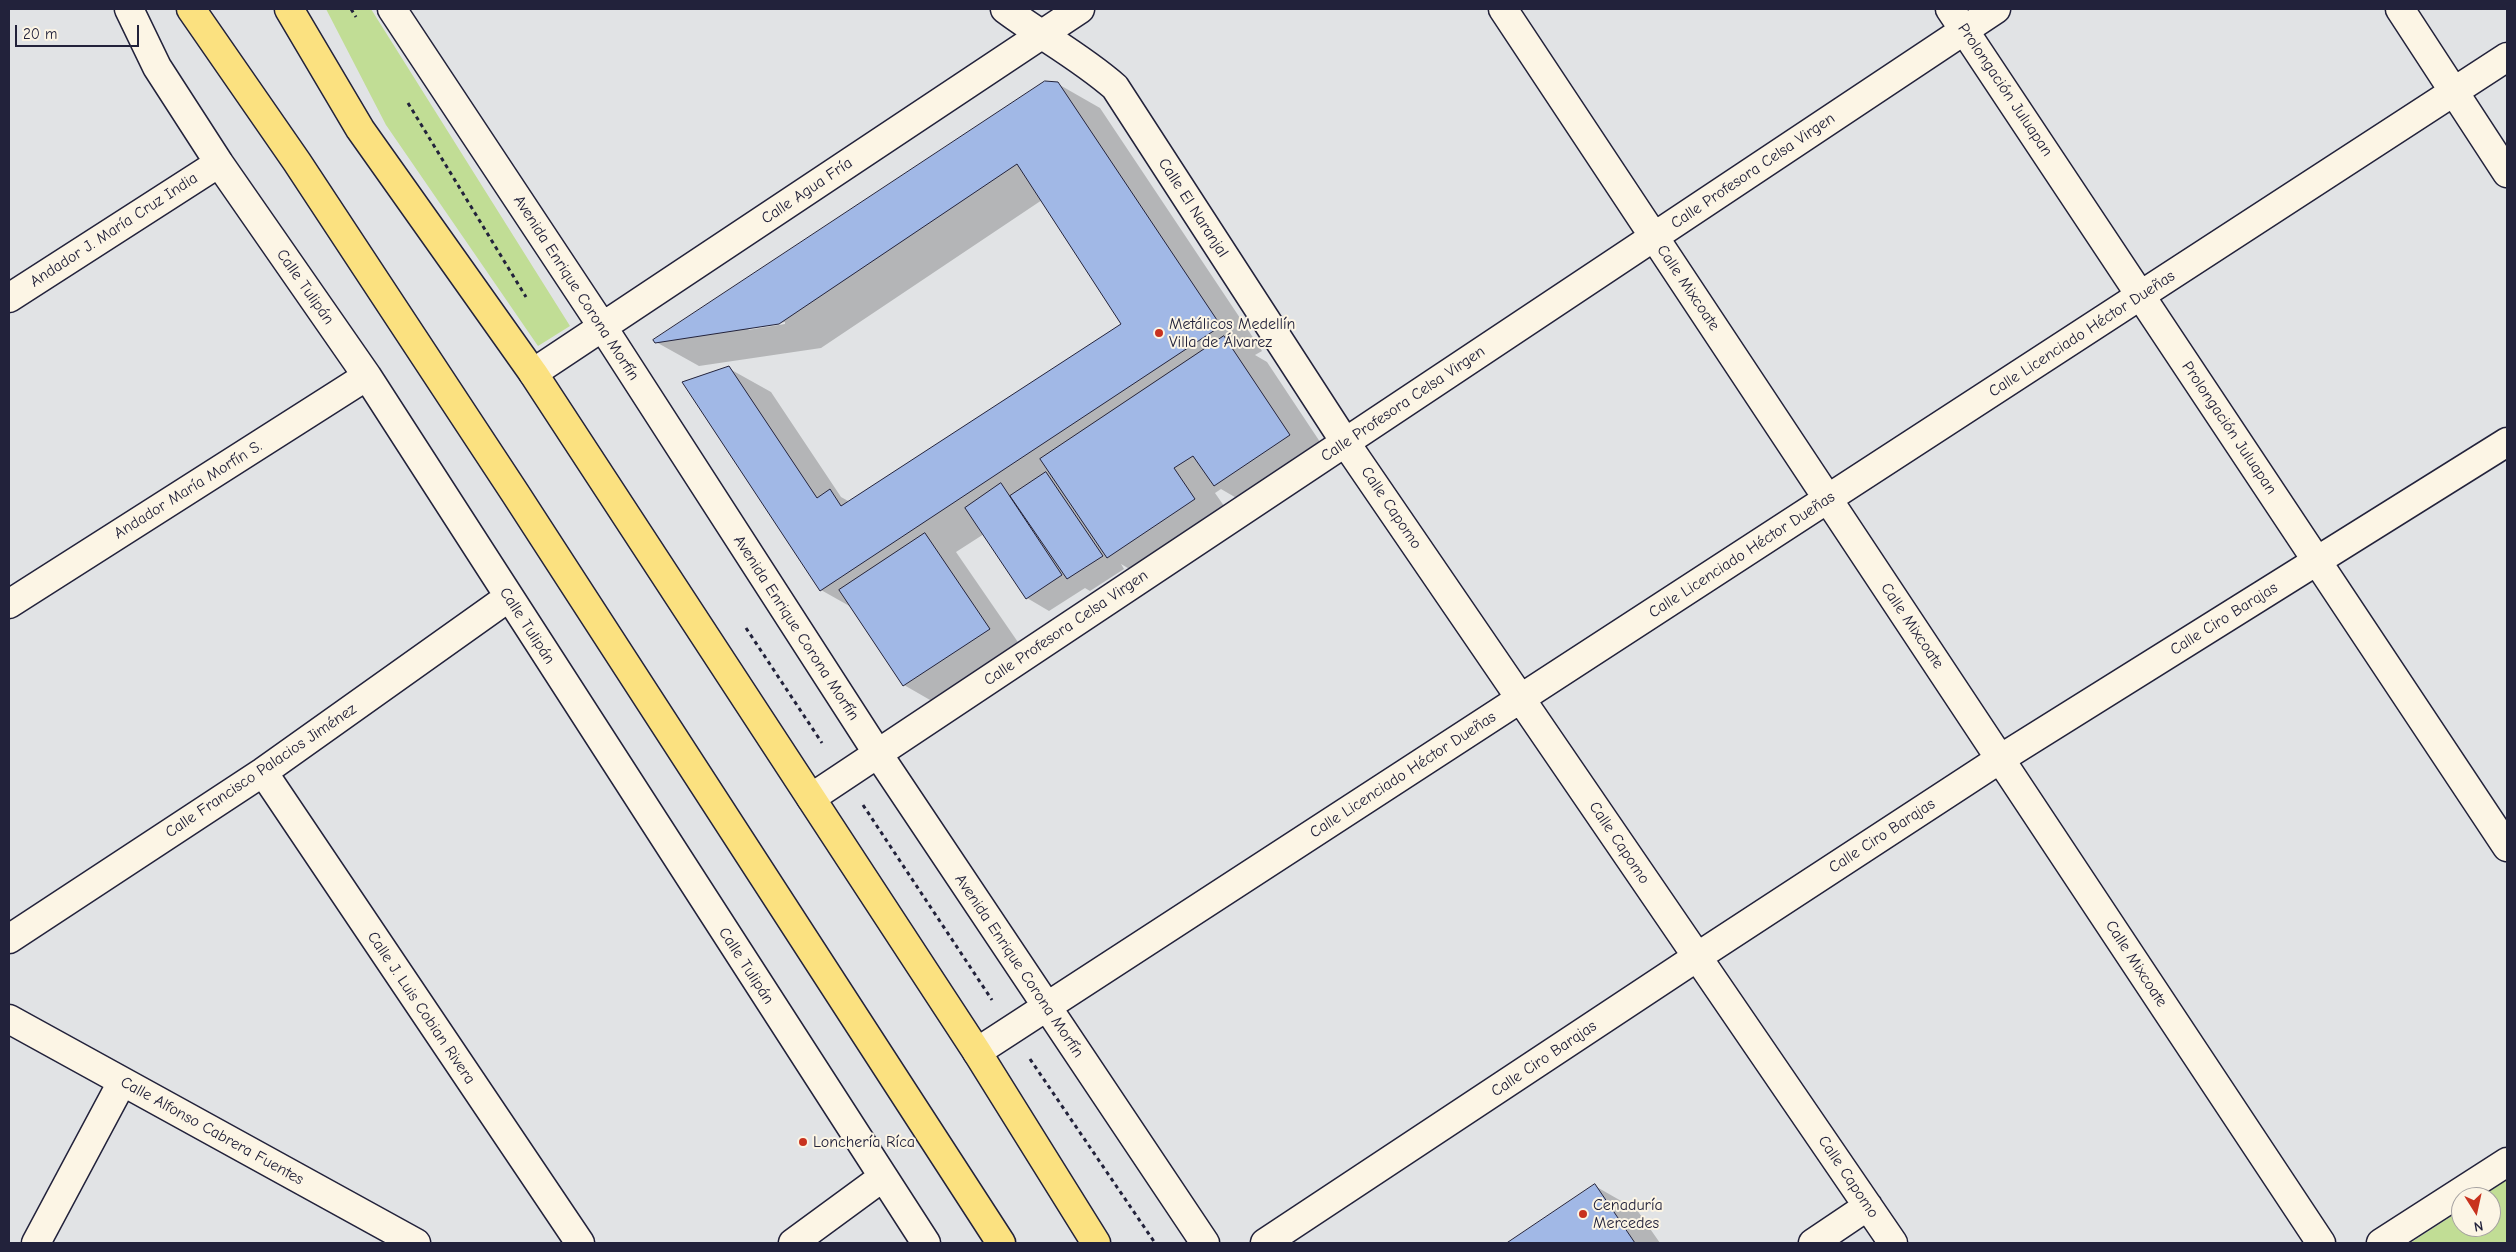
<!DOCTYPE html>
<html>
<head>
<meta charset="utf-8">
<style>
	body { margin:0 }
	#map { position:relative; width:2516px; height:1252px; overflow:hidden; background:#e1e3e5; font-family:"Comic Neue",sans-serif }
	canvas { display:block }
	.frame { position:absolute; inset:0; border:10px solid #22223b; pointer-events:none }
	.north { position:absolute; left:2451px; top:1187px; width:50px; height:50px; box-sizing:border-box; background:#fcf5e5; border:1px solid #a5a1a1; border-radius:50%; rotate:170deg; font-size:14px; font-weight:700; line-height:20px; text-align:center; color:#22223b }
	.north::after { content:''; display:block; margin:auto; width:18px; height:22px; background:#c8321e; clip-path:polygon(50% 0,100% 100%,50% 72%,0 100%) }
	.scale { position:absolute; left:15px; top:25px; width:124px; height:22px; box-sizing:border-box; border:2px solid #22223b; border-top:0; padding-left:6px; font-size:15px; line-height:18px; white-space:nowrap; color:#22223b; -webkit-text-stroke:4px #fcf5e5; paint-order:stroke }
</style>
</head>
<body>
<div id="map">
<canvas width="2516" height="1252"></canvas>
<div class="frame"></div>
<div class="north">N</div>
<div class="scale">20 m</div>
</div>
<script>
const g = document.querySelector('canvas').getContext('2d');
g.lineJoin = 'round';
function fill(path, color) { g.fillStyle = color; g.fill(path, 'evenodd'); }
function trace(path, color, width, dash) { g.strokeStyle = color; g.lineWidth = width; g.lineCap = dash ? 'butt' : 'round'; g.setLineDash(dash || []); g.stroke(path); }
function label(font, color, halo, rows, align = 'center') {
  g.font = font + ' "Comic Neue",sans-serif'; g.lineWidth = 4; g.setLineDash([]); g.textBaseline = 'middle'; g.strokeStyle = halo; g.fillStyle = color; for (const [text, x, y, turn = 0] of rows) {
    g.save(); g.translate(x, y); g.rotate((+turn || 0) * Math.PI / 180); g.textAlign = isNaN(turn) ? turn : align; if (halo) g.strokeText(text, 0, 0); g.fillText(text, 0, 0); g.restore();
  }
}
const green = new Path2D(`
	M326 9H371L570 326 538 346 386 125Z
	M2507 1180V1243H2410L2461 1210V1227H2491V1197H2481Z`);
const shadow = new Path2D(`
	M1058 84 1100 108 1262 351 1255 355 1267 362 1332 460 1257 510 1221 489 1215 493 1236 523 1150 581 1121 564 1124 569 1090 591 1085 588 1049 611 1027 598 984 534 956 552 1022 648 937 704 904 685 853 608 821 590 728 368 771 392 841 497 850 502 1123 324 1042 200 821 348 699 366 656 342ZM785 322V324L748 330 751 327Z
	M1595 1186 1637 1210 1660 1243H1509Z`);
const building = new Path2D(`
	M1045 81 1058 82 1221 326 820 591 682 382 729 366 817 498 830 489 841 506 1121 324 1017 164 779 324 655 343 653 340Z
	M1224 336 1290 435 1214 486 1193 456 1174 468 1195 499 1107 558 1040 459Z
	M1046 472 1103 556 1067 579 1010 496Z
	M1001 483 1062 575 1026 599 965 508Z
	M925 533 990 629 903 686 839 590Z
	M1595 1184 1635 1243H1507Z`);
const path = new Path2D(`
	M351 9 356 17
	M408 103 526 297
	M746 628 822 743
	M863 805 992 1000
	M1030 1059 1155 1243`);
const street = new Path2D(`
	M129 9 157 67 219 163 367 376 926 1243
	M392 9 602 326 878 754 1205 1243
	M1005 9C1041 36 1081 57 1115 87L1345 442 1893 1243
	M1503 9 2321 1243
	M1950 9 2507 847
	M2400 9 2507 173
	M9 298 219 163
	M533 373 1080 9
	M9 604 367 376
	M263 772 580 1243
	M811 798 1996 9
	M9 939 263 772 509 597
	M9 1019 416 1243
	M977 1052 2507 57
	M36 1243 122 1082
	M793 1243 883 1177
	M1265 1243 1697 957 2000 759 2507 442
	M1813 1243 1868 1206
	M2381 1243 2507 1162`);
const primary = new Path2D(`
	M191 9 297 162 515 493 1001 1243
	M289 9 360 129 533 373 977 1052 1096 1243`);
const markers = [
	[1159,333,5,"#c8321e"],
	[803,1142,5,"#c8321e"],
	[1583,1214,5,"#c8321e"]
];
const streetNames = [
	["Prolongación Juluapan",2005,90,56],
	["Calle Profesora Celsa Virgen",1753,171,-34],
	["Calle Agua Fría",807,191,-34],
	["Calle El Naranjal",1193,208,57],
	["Andador J. María Cruz India",114,230,-33],
	["Calle Tulipán",305,287,55],
	["Avenida Enrique Corona Morfín",576,288,57],
	["Calle Mixcoate",1688,288,56],
	["Calle Licenciado Héctor Dueñas",2082,334,-33],
	["Calle Profesora Celsa Virgen",1403,404,-34],
	["Prolongación Juluapan",2229,428,56],
	["Andador María Morfín S.",188,490,-32],
	["Calle Capomo",1391,508,56],
	["Calle Licenciado Héctor Dueñas",1742,555,-33],
	["Calle Ciro Barajas",2224,619,-32],
	["Calle Tulipán",527,626,57],
	["Calle Mixcoate",1912,626,56],
	["Avenida Enrique Corona Morfín",796,628,57],
	["Calle Profesora Celsa Virgen",1066,628,-34],
	["Calle Francisco Palacios Jiménez",261,771,-34],
	["Calle Licenciado Héctor Dueñas",1403,775,-33],
	["Calle Ciro Barajas",1882,836,-33],
	["Calle Capomo",1619,843,56],
	["Calle Mixcoate",2136,964,57],
	["Calle Tulipán",746,966,57],
	["Avenida Enrique Corona Morfín",1019,966,56],
	["Calle J. Luis Cobian Rivera",421,1008,56],
	["Calle Ciro Barajas",1544,1059,-34],
	["Calle Alfonso Cabrera Fuentes",212,1131,29],
	["Calle Capomo",1848,1177,56]
];
const poiNames = [
	["Metálicos Medellín",1169,324],
	["Villa de Álvarez",1169,342],
	["Lonchería Ríca",813,1142],
	["Cenaduría",1593,1205],
	["Mercedes",1593,1223]
];
fill(green, '#c1dd95');
fill(shadow, '#0003');
fill(building, '#a1b8e6');
trace(building, '#22223b', 1);
trace(street, '#22223b', 31);
trace(primary, '#22223b', 31);
trace(path, '#22223b', 3, [4, 4]);
trace(street, '#fcf5e5', 28);
trace(primary, '#fbe180', 28);
for (const [x, y, r, color] of markers) { const dot = new Path2D(); dot.arc(x, y, r, 0, 2 * Math.PI); g.fillStyle = color; g.fill(dot); trace(dot, '#fcf5e5', 2); }
label('16px', '#22223b', '#fcf5e5', streetNames);
label('16px', '#22223b', '#fcf5e5', poiNames, 'left');
</script>
</body>
</html>
